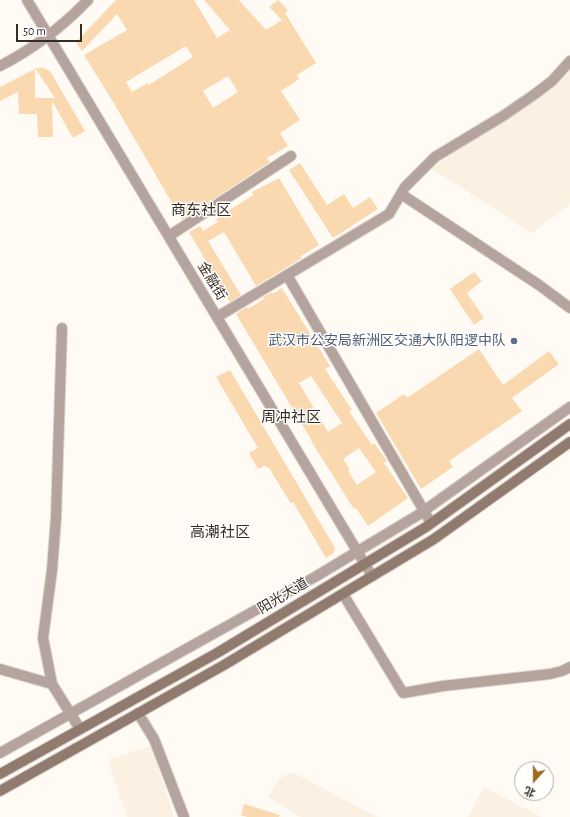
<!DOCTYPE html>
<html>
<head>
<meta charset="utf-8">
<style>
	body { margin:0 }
	#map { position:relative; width:570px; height:817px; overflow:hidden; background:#fffaf4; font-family:"Alegreya Sans","Noto Sans SC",sans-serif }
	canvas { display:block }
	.north { position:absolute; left:514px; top:761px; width:40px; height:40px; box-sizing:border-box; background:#fff; border:1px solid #afaba7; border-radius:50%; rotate:201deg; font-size:11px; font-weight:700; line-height:16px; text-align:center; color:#362d22 }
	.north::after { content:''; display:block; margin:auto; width:14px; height:18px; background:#996d1c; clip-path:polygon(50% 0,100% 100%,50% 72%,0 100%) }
	.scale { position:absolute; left:16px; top:24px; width:66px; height:18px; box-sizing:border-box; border:2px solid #362d22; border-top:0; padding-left:5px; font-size:12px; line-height:14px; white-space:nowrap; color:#362d22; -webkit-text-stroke:3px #fff; paint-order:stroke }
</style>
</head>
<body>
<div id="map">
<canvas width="570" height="817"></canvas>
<div class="north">北</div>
<div class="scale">50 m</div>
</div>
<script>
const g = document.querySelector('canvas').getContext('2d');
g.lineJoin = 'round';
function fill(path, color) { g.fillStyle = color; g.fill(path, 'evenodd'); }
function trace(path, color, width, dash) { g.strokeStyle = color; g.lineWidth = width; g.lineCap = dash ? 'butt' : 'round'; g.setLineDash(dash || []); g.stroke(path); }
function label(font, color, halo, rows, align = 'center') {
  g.font = font + ' "Alegreya Sans","Noto Sans SC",sans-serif'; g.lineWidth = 3; g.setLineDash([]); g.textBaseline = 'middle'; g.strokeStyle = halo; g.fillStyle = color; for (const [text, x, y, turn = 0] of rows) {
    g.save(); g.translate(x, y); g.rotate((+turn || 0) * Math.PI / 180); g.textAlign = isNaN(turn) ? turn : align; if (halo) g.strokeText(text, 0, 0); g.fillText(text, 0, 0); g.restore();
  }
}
const built = new Path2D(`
	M570 70V204L532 233 431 168 551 90Z
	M151 746 174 817H127L108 760Z
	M292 772 377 817H301L268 797 279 779Z
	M484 787 541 817H468Z`);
const building = new Path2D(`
	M116 0H194L217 38 230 30 204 0H239L266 30 282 20 269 7 278 0 288 10 285 13 316 63 297 75 299 79 281 91 300 120 280 133 288 146 267 158 270 162 182 220 109 95 84 55 127 30 117 14 82 51 76 42ZM186 46 193 57 149 85 148 83 132 92 126 82ZM228 76 238 92 213 108 203 91Z
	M35 68H44L50 71 85 131 73 138 52 101 53 137H38L37 114H19L18 92 0 101V87L35 69V98H55Z
	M300 163 327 205 344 194 353 208 370 197 378 209 333 238 289 170Z
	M279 178 319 245 301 256 302 258 256 286 224 232 208 241 241 295 230 302 189 232 200 226 203 231 218 222 216 219 253 195 252 192Z
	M474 272 482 281 467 293 484 318 474 325 450 289Z
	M282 288 330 366 325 369 352 410 349 411 372 445 374 443 387 461 384 463 408 498 368 526 356 508 354 509 311 441H312L236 314 247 307 248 309 264 299 263 297 272 292 273 294ZM311 376 342 423 328 432 299 383ZM359 448 376 472 357 485 348 471 350 470 343 459Z
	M479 349 503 385 549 351 559 364 512 398 522 411 449 461 453 467 421 489 376 413 404 394 407 398Z
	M230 370 335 548 334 553 326 558 293 502 291 504 269 468 264 466 258 469 249 453 258 448 216 377Z
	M244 804 280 815 279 817H247L241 815Z`);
const minor = new Path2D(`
	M401 194 539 285 570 308
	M169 236 291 156
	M287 275 431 523
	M217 317 389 214 405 187 435 157 503 116 535 94 552 81 570 61
	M62 328 56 518 52 570 43 638 52 684 80 729
	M343 594 403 693 443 686 550 674 562 671 570 667
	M0 669 52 684
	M138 713 154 739 184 817
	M0 753 315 577 418 515 570 407`);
const tertiary = new Path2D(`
	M27 0 372 576
	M0 66C33 49 62 27 88 0`);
const secondary = new Path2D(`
	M0 774 217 653 426 527 570 424
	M0 791 224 665 434 539 570 442`);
const markers = [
	[514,341,4,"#5c6f8a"]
];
const streetNames = [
	["金融街",212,281,59],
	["阳光大道",283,596,-31]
];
const serviceNames = [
	["武汉市公安局新洲区交通大队阳逻中队",506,341]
];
const neighbourhoodNames = [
	["商东社区",201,210],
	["周冲社区",291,417],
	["高潮社区",220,532]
];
fill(built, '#fcf0e2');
fill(building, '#fbd9b0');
trace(minor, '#dbd5ce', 12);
trace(tertiary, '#dbd5ce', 12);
trace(secondary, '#dbd5ce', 12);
trace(minor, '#b4a49d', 10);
trace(tertiary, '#b4a49d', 10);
trace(secondary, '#917b70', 10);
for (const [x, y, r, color] of markers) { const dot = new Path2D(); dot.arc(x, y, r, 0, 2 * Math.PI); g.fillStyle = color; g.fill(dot); trace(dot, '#fff', 1.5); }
label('14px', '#362d22', '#fff', streetNames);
label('14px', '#4e5e75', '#fff', serviceNames, 'right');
label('15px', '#362d22', '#fff', neighbourhoodNames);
</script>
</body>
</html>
